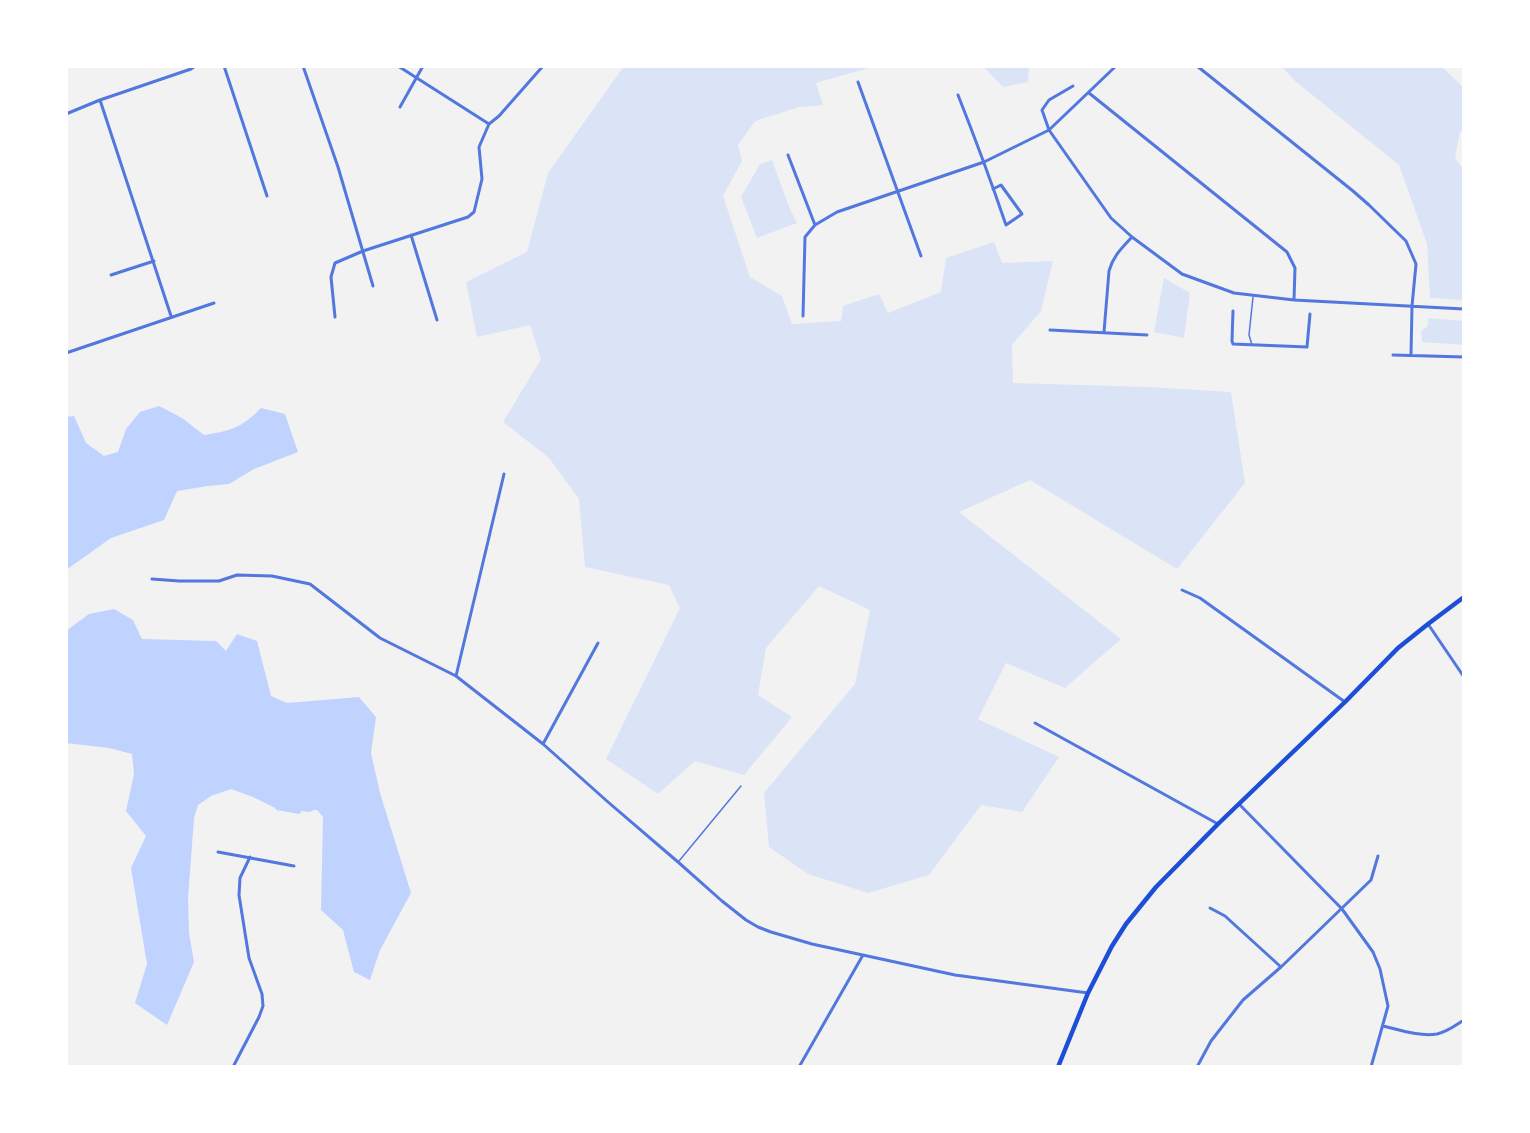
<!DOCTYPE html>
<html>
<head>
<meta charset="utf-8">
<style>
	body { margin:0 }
	#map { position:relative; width:1530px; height:1133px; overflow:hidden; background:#f2f2f2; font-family:Barlow,sans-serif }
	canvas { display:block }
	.frame { position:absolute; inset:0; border:68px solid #fff; pointer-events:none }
</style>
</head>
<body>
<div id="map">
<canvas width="1530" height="1133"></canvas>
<div class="frame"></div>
</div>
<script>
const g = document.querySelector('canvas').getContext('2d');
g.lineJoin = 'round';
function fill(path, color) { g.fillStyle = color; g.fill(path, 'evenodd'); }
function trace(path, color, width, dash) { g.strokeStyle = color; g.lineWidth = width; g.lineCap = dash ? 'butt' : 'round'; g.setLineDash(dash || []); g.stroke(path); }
const green = new Path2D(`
	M624 66H876L816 83 823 105 799 107 755 121 738 145 742 161 723 196 750 277 782 296 792 324 841 321 843 306 879 294 888 313 941 292 946 258 994 242 1002 263 1053 261 1041 311 1012 345 1013 383 1150 387 1231 392 1245 483 1177 569 1030 480 959 512 1121 639 1065 688 1006 663 978 719 1059 757 1022 812 981 805 929 875 868 893 808 874 769 847 764 793 855 684 870 610 819 586 766 648 758 695 792 717 744 775 695 761 658 794 606 759 680 608 669 585 585 567 579 499 549 458 503 422 541 359 530 325 477 337 466 282 527 252 548 173Z
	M983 66H1029L1028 82 1003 87Z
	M1281 66H1441L1464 88V128L1460 132 1455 158 1464 170V300L1430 298 1427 244 1399 165 1295 81Z
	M772 160 790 209 797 223 757 238 741 197 760 164Z
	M1164 278 1190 293 1184 338 1154 332Z
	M1428 318 1464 321V345L1422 342 1421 331 1428 326Z`);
const water = new Path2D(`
	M159 406 182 418 204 435C230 431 242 428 261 408L285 414 298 452 254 469 229 484 208 486 177 491 164 520 111 538 66 570V417L74 416 86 443 104 456 118 452 126 429 140 412Z
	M114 609 133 620 142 639 216 641 226 651 237 634 257 641 271 696 287 703 359 697 376 717 371 753 380 793 411 893 380 950 370 980 354 972 343 930 321 910 323 817 317 810H314L310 812 301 811 300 814 276 810 275 808 253 797 231 789 211 796 198 805 194 818 188 898 189 933 194 962 167 1025 135 1003 147 964 131 868 146 836 126 811 134 774 132 754 109 748 66 743V631L89 614Z`);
const service = new Path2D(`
	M1252 345 1249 335 1253 297
	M679 861 741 786`);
const minor = new Path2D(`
	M224 66 267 196
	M303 66 338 167 373 286
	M398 66 489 124
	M1197 66 1353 191 1369 205 1406 241 1416 264 1412 306 1411 355
	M858 82 921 256
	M1073 86 1049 100 1042 110 1049 130 1111 218 1132 237 1182 274 1234 293 1294 300 1464 309
	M1089 93 1287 252 1295 268 1294 300
	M958 95C975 138 991 181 1006 225L1022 214 1001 185 993 189
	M100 100 171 316
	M400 107 423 66
	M66 114 100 100 191 69 195 66
	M788 155 815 225
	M411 235 437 320
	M111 275 154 261
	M1233 311 1232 341 1233 344 1307 347 1310 314
	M803 316 805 237 815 225 837 212 984 162 1049 130 1116 66
	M335 317 331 277 335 263 363 251 468 217 474 212 482 179 479 147 489 124 499 116 543 66
	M1050 330 1147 335
	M1104 332 1109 271C1113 256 1122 248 1132 237
	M66 353 214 303
	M1393 355 1464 357
	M152 579 179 581H219L237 575 272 576 310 584 380 638 456 676 543 744 608 802 678 862 722 901 746 920 758 927 771 932 812 944 955 975 1088 993
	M1182 590 1200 598 1345 702
	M1428 624 1464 677
	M456 676 504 474
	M1035 723 1218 824
	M543 744 598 643
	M1239 804 1342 909 1373 952 1380 969 1388 1006 1371 1067
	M218 852 294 866
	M1210 908 1225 916 1281 967
	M1383 1026C1400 1030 1420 1037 1437 1034 1447 1032 1456 1025 1464 1020
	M233 1067 259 1017 263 1006 262 994 249 958 239 895 240 878 250 857
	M799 1067 863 955
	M1197 1067 1211 1041 1243 1000 1281 967 1371 880 1378 856`);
const secondary = new Path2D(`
	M1058 1067 1088 993 1112 946 1126 924 1156 887 1218 824 1345 702 1398 648 1428 624 1464 597`);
fill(green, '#dbe4f7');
fill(water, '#bfd3fe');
trace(service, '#5277de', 1.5);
trace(minor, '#5277de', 3);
trace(secondary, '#1d4ed8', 4.5);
</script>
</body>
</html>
